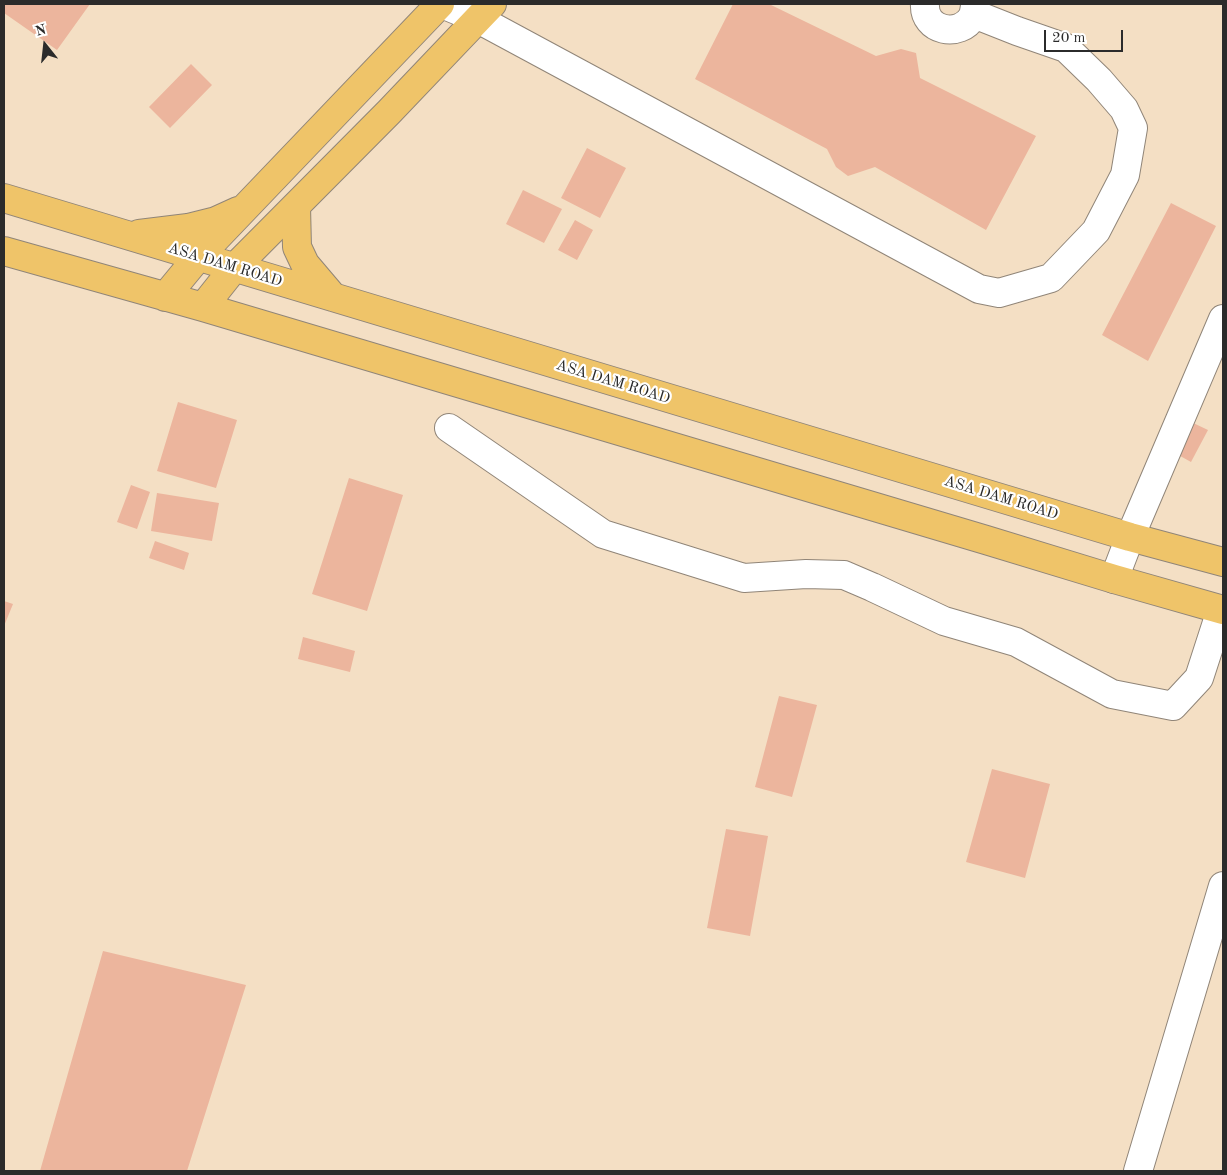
<!DOCTYPE html>
<html>
<head>
<meta charset="utf-8">
<style>
	body { margin:0 }
	#map { position:relative; width:1227px; height:1175px; overflow:hidden; background:#f4dfc4; font-family:"Old Standard TT",serif }
	canvas { display:block }
	.frame { position:absolute; inset:0; border:5px solid #2b2b2b; pointer-events:none }
	.north { position:absolute; left:20px; top:20px; width:50px; height:50px; -webkit-text-stroke:4px #fff; paint-order:stroke; rotate:344deg; font-size:14px; font-weight:700; line-height:20px; text-align:center; color:#2b2b2b }
	.north::after { content:''; display:block; margin:auto; width:18px; height:22px; background:#2b2b2b; clip-path:polygon(50% 0,100% 100%,50% 72%,0 100%) }
	.scale { position:absolute; left:1044px; top:30px; width:79px; height:22px; box-sizing:border-box; border:2px solid #2b2b2b; border-top:0; padding-left:6px; font-size:15px; line-height:18px; white-space:nowrap; color:#2b2b2b; -webkit-text-stroke:4px #fff; paint-order:stroke }
</style>
</head>
<body>
<div id="map">
<canvas width="1227" height="1175"></canvas>
<div class="frame"></div>
<div class="north">N</div>
<div class="scale">20 m</div>
</div>
<script>
const g = document.querySelector('canvas').getContext('2d');
g.lineJoin = 'round';
function fill(path, color) { g.fillStyle = color; g.fill(path, 'evenodd'); }
function trace(path, color, width, dash) { g.strokeStyle = color; g.lineWidth = width; g.lineCap = dash ? 'butt' : 'round'; g.setLineDash(dash || []); g.stroke(path); }
function label(font, color, halo, rows, align = 'center') {
  g.font = font + ' "Old Standard TT",serif'; g.lineWidth = 4.5; g.setLineDash([]); g.textBaseline = 'middle'; g.strokeStyle = halo; g.fillStyle = color; for (const [text, x, y, turn = 0] of rows) {
    g.save(); g.translate(x, y); g.rotate((+turn || 0) * Math.PI / 180); g.textAlign = isNaN(turn) ? turn : align; if (halo) g.strokeText(text, 0, 0); g.fillText(text, 0, 0); g.restore();
  }
}
const building = new Path2D(`
	M4 4H90L57 50 4 13Z
	M733 4H769L876 56 901 49 916 53 920 78 1036 136 986 230 875 167 848 176 836 167 827 149 695 79Z
	M191 64 212 85 170 128 149 107Z
	M587 148 626 168 600 218 561 198Z
	M523 190 562 209 544 243 506 224Z
	M1171 203 1216 226 1148 361 1102 335Z
	M575 220 593 230 577 260 558 250Z
	M178 402 237 420 216 488 157 471Z
	M1189 421 1208 430 1191 462 1173 452Z
	M349 478 403 495 367 611 312 594Z
	M131 485 150 492 137 529 117 522Z
	M157 493 219 503 212 541 151 531Z
	M155 541 189 553 184 570 149 558Z
	M4 601 13 604 4 626Z
	M303 637 355 651 350 672 298 659Z
	M779 696 817 705 792 797 755 787Z
	M992 769 1050 784 1025 878 966 862Z
	M726 829 768 836 750 936 707 928Z
	M103 951 246 985 187 1171H40Z`);
const minor = new Path2D(`
	M442 4 478 19 979 289 999 293 1051 278 1096 231 1125 175 1133 128 1124 109 1099 80 1066 48 1017 31 974 14
	M925 4C923 31 960 39 973 16 974 12 975 8 975 4
	M449 428 603 534 744 578 806 574 844 575 872 587 944 621 1016 642 1112 694 1173 706 1199 678 1221 610
	M1114 579 1130 537 1223 319
	M1138 1171 1223 886`);
const major = new Path2D(`
	M4 198 1130 537 1223 562
	M296 206 297 247 305 264 333 297
	M139 234 188 228 216 221 238 211
	M4 251 203 307 986 540 1114 579 1223 610
	M165 297 198 257 440 4
	M203 307 234 268 389 112 492 4`);
const streetNames = [
	["ASA DAM ROAD",225,265,17],
	["ASA DAM ROAD",613,382,17],
	["ASA DAM ROAD",1001,498,17]
];
fill(building, '#ecb59d');
trace(minor, '#908578', 30);
trace(major, '#908578', 30);
trace(minor, '#fff', 28);
trace(major, '#efc469', 28);
label('15px', '#2b2b2b', '#fff', streetNames);
</script>
</body>
</html>
